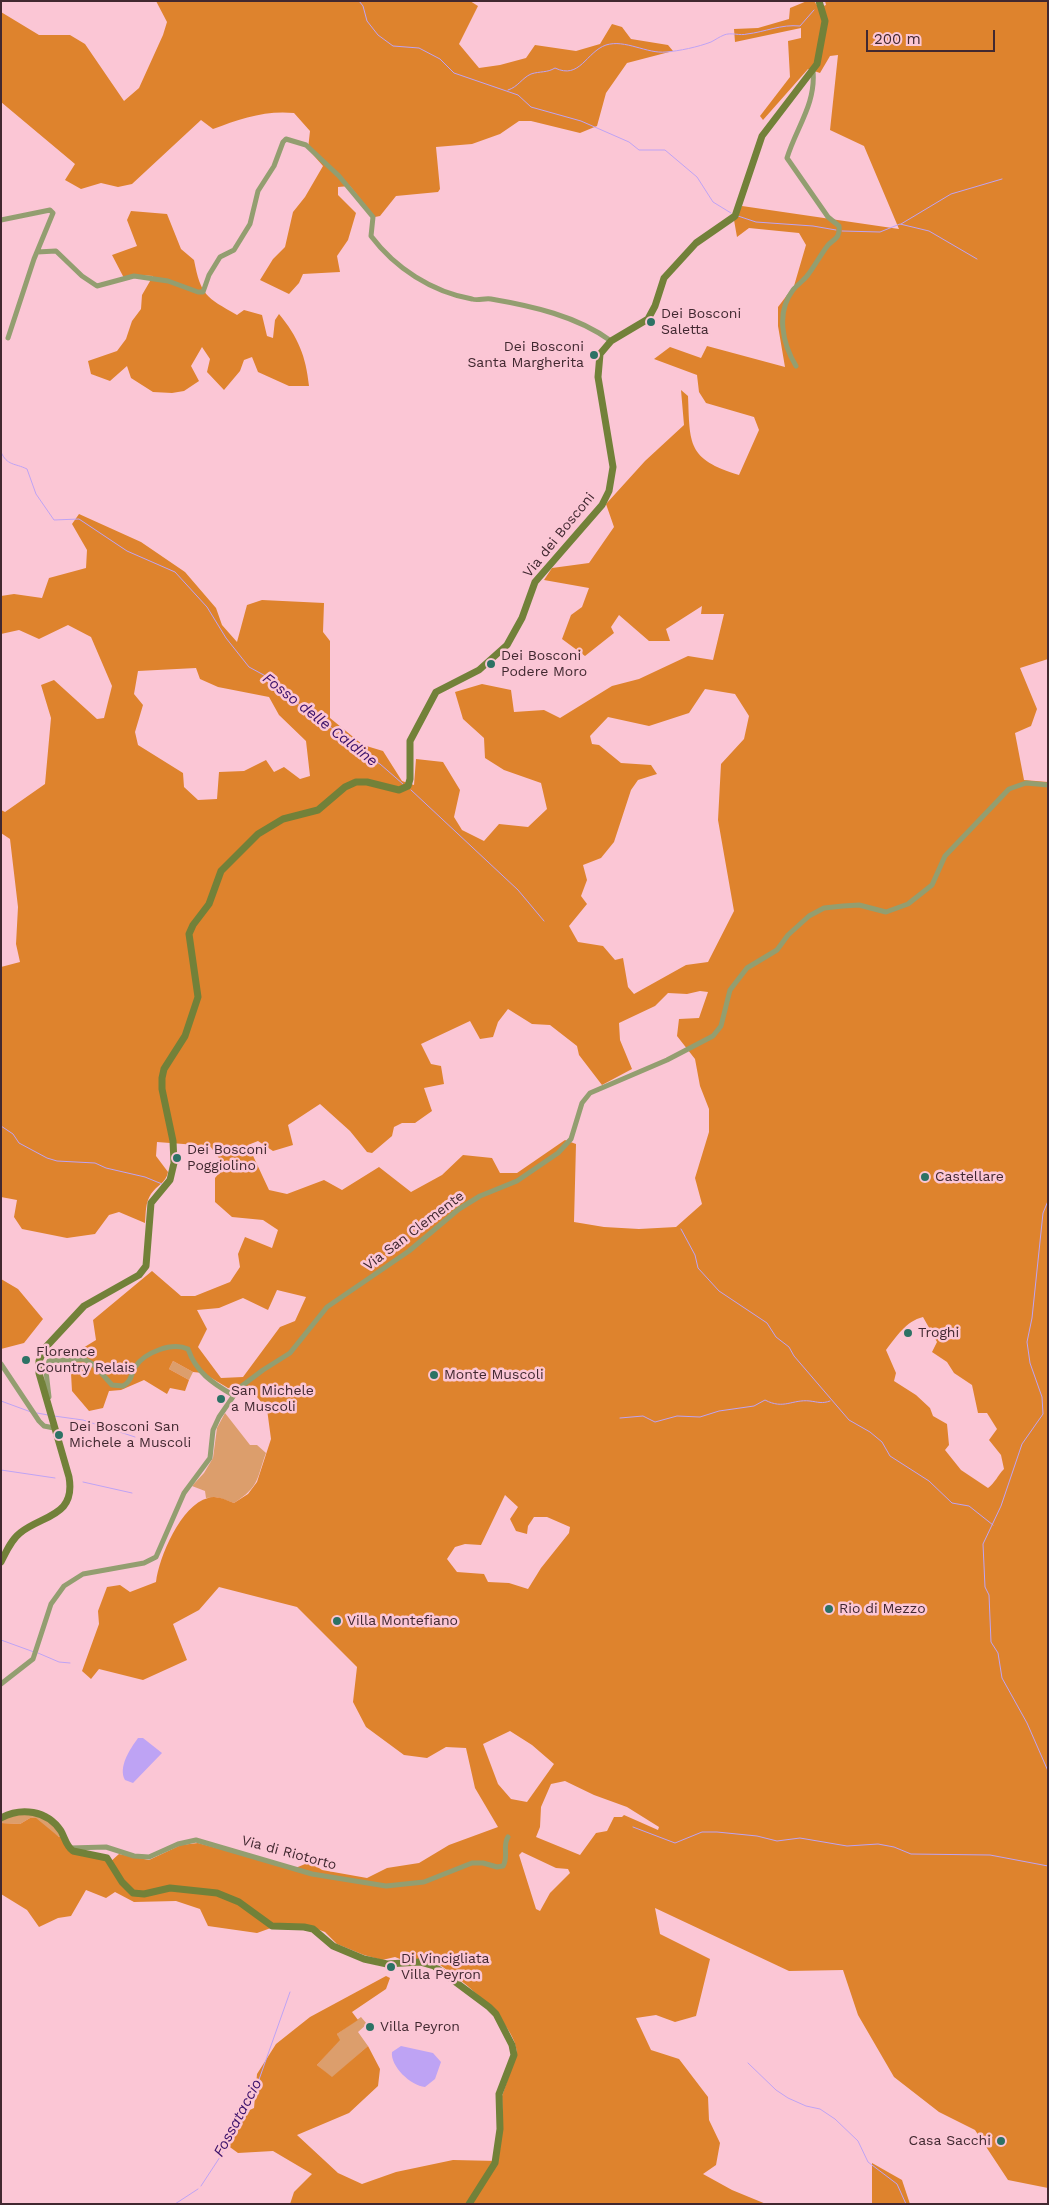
<!DOCTYPE html>
<html>
<head>
<meta charset="utf-8">
<style>
	body { margin:0 }
	#map { position:relative; width:1049px; height:2205px; overflow:hidden; background:#fbc6d5; font-family:"Work Sans",sans-serif }
	canvas { display:block }
	.frame { position:absolute; inset:0; border:2px solid #412830; pointer-events:none }
	.scale { position:absolute; left:866px; top:30px; width:129px; height:22px; box-sizing:border-box; border:2px solid #412830; border-top:0; padding-left:6px; font-size:15px; line-height:18px; white-space:nowrap; color:#412830; -webkit-text-stroke:4px #fbc6d5; paint-order:stroke }
</style>
</head>
<body>
<div id="map">
<canvas width="1049" height="2205"></canvas>
<div class="frame"></div>
<div class="scale">200 m</div>
</div>
<script>
const g = document.querySelector('canvas').getContext('2d');
g.lineJoin = 'round';
function fill(path, color) { g.fillStyle = color; g.fill(path, 'evenodd'); }
function trace(path, color, width, dash) { g.strokeStyle = color; g.lineWidth = width; g.lineCap = dash ? 'butt' : 'round'; g.setLineDash(dash || []); g.stroke(path); }
function label(font, color, halo, rows, align = 'center') {
  g.font = font + ' "Work Sans",sans-serif'; g.lineWidth = 5; g.setLineDash([]); g.textBaseline = 'middle'; g.strokeStyle = halo; g.fillStyle = color; for (const [text, x, y, turn = 0] of rows) {
    g.save(); g.translate(x, y); g.rotate((+turn || 0) * Math.PI / 180); g.textAlign = isNaN(turn) ? turn : align; if (halo) g.strokeText(text, 0, 0); g.fillText(text, 0, 0); g.restore();
  }
}
const green = new Path2D(`
	M173 1361 193 1372 189 1380 169 1369Z
	M225 1413 250 1445H257L266 1453C256 1480 260 1486 234 1503L217 1497 206 1498 205 1491 192 1486 204 1473 213 1458 217 1428Z
	M32 1813 51 1823 61 1835 59 1837 30 1818 20 1824 1 1823V1820L11 1816Z
	M361 2017 367 2024 358 2032 368 2046 332 2078 317 2065 339 2040 337 2034Z`);
const forest = new Path2D(`
	M156 1H470L478 6 459 44 479 68 500 65 526 58 535 45 576 51 600 44 612 24 622 27 631 39 668 45 673 51 627 63 606 93 597 126 580 133 531 121H519L500 134 472 144 436 147 440 189 438 192 396 196 380 216 375 217 350 186 338 187V195L356 213 348 240 337 256 340 272 303 274 299 283 289 294 260 280 273 259 285 247 293 212 305 197 323 166 308 149 310 131 294 113C266 110 239 119 213 129L201 120 132 184 118 187 101 183 81 189 65 180 75 164 1 102V12L39 35H70L85 44 124 101 139 88 163 35 167 22Z
	M807 1H814L819 8 826 5 825 1H1048V659L1020 668 1037 709 1031 726 1015 733 1024 780 1048 782V2188L1008 2180 975 2130 939 2112 894 2077 858 2015 843 1970 789 1971 655 1908 660 1934 710 1959 696 2016 675 2022 656 2015 636 2018 651 2050 679 2059 708 2097 709 2120 720 2143 716 2165 703 2174 732 2190 766 2204H290L294 2192 312 2174 273 2151 238 2153 227 2145 239 2115 254 2108 257 2074 276 2044 310 2017 386 1976 390 1978 386 1989 352 2012 358 2020 337 2034 340 2040 317 2065 332 2077 368 2046 380 2069 378 2086 349 2113 297 2135 338 2173 362 2184 396 2172 453 2160 498 2161 503 2120 502 2096 517 2053C516 2023 460 1977 435 1962L425 1959 405 1961 395 1957 382 1960 364 1955 337 1944 325 1932 307 1925 282 1924 257 1933 208 1926 200 1909 176 1901 134 1902 115 1892 106 1898 86 1890 71 1916 58 1918 39 1927 27 1910 1 1894V1823L20 1824 30 1818H36L59 1837 61 1835 66 1847 103 1858 109 1863 119 1854 149 1860 181 1845 198 1843 293 1869 310 1862 322 1870 367 1878 387 1868 419 1863 449 1845 498 1827 475 1788 466 1748 446 1747 427 1758 404 1755 366 1727 353 1702 357 1667 297 1607 219 1587 199 1610 173 1624 187 1660 143 1680 99 1669 91 1679 82 1671 99 1624 98 1611 107 1587 120 1585 130 1592 156 1582C159 1557 181 1505 208 1498 217 1495 225 1500 234 1503L248 1494 257 1482 271 1439 267 1409 248 1386 228 1388 203 1373 193 1372 173 1361 169 1369 189 1380 185 1391 170 1388 167 1394 144 1380 121 1390 109 1391 103 1408 89 1411 72 1391 70 1356 96 1340 93 1320 152 1271 181 1296H195L230 1282 240 1267 238 1254 245 1237 272 1248 278 1230 263 1220 232 1217 215 1202V1178L225 1166 210 1146 157 1142 156 1156 168 1172C166 1183 157 1185 151 1194 145 1203 146 1213 145 1223L119 1212 109 1215 95 1234 67 1238 22 1229 14 1217 17 1200 1 1197V967L20 962 16 944 18 907 10 839 1 833V810L5 812 45 784 51 718 41 685 54 680 97 719 104 718 112 686 91 637 68 625 39 639 19 630 1 634V596L14 594 42 598 49 578 86 568 87 550 72 524 79 514 141 542 185 572 216 608 222 625 237 642 247 605 262 600 324 603 323 632 330 641V718L363 745 383 751 402 781 414 785 416 759 443 762 460 790 454 817 462 830 484 841 499 824 528 827 547 809 541 783 504 770 485 758 484 738 463 719 455 692 482 684 511 690 514 712 544 710 560 718 612 686 639 679 688 656 713 660 724 614H701L702 606 666 629 670 641H649L619 615 611 627 614 633 585 656 562 639 571 615 582 607 589 588 544 580 552 568 589 563 614 527 606 504 645 461 684 425 681 390 688 396C690 444 687 459 739 475L759 430 754 417 706 403 699 392 697 375 654 359 670 347 701 358 707 346 785 367 778 326V307L794 286 806 245 799 233 749 228 737 237 734 220 742 206 899 229 864 146 830 130 838 55 830 56 820 73 808 69 763 120 760 116 790 77 788 41 801 38V28L735 42 734 29 758 28 789 19 790 8ZM196 668 200 679 218 687 269 697 279 715 306 741 310 776 300 779 284 767 274 772 266 760 244 771 219 772 217 799 198 800 184 787 183 773 138 745 135 732 143 705 134 694 138 671ZM705 689 735 694 749 716 744 739 721 764 718 820 734 911 708 962 686 965 634 994 628 987 623 958 615 960 603 946 578 942 569 926 587 904 581 896 587 880 583 865 601 858 614 842 631 790 638 780 657 774 651 765 621 763 599 745 592 744 590 736 608 717 649 726 689 713ZM700 991 708 992 699 1018 679 1019 677 1036 695 1059 700 1086 709 1109V1132L695 1178 702 1204 676 1227 639 1229 604 1227 574 1222 576 1144 565 1140 517 1173H500L492 1158 463 1155 442 1175 411 1192 379 1167 342 1190 324 1180 287 1194 269 1190 248 1145 258 1141 273 1151 293 1145 288 1125 320 1104 350 1131 367 1152 372 1153 392 1136 394 1127 402 1123H415L432 1111 424 1088 444 1084 441 1066 431 1064 421 1044 470 1021 480 1039 493 1037 498 1022 508 1009 532 1024 550 1025 577 1046 579 1055 602 1085 632 1069 620 1040 619 1023 655 1006 668 993 687 994ZM277 1290 306 1297 295 1321 280 1327 243 1377 221 1378 198 1347 207 1329 197 1310 219 1308 243 1298 268 1310ZM923 1317 937 1342 932 1352 947 1362 954 1373 972 1385 978 1413H987L997 1429 989 1440 1001 1455 1004 1469C998 1475 995 1483 988 1488L961 1470 945 1450 949 1445 947 1424 933 1416 930 1408 916 1395 894 1381 896 1373 886 1350C896 1337 906 1321 923 1317ZM505 1495 518 1507 510 1519 516 1531 527 1534 528 1526 534 1517H547L570 1527 569 1533 541 1568 528 1589 509 1583 488 1582 484 1574 457 1572 447 1559 455 1547 465 1544 481 1545ZM510 1731 532 1745 554 1764 527 1802 511 1799 498 1784 483 1744ZM565 1781 594 1795 627 1807 659 1827 658 1830 624 1815 622 1817H614L607 1831 596 1833 580 1855 536 1837 540 1827 541 1807 551 1784ZM522 1852 556 1868 568 1869 570 1873 550 1893 540 1911 536 1909 519 1855Z
	M131 211 167 214 181 249 194 260C201 296 206 297 237 315L244 310 262 315 267 336 273 338 275 320 279 314C298 337 306 356 309 386H289L258 372 252 357 244 360 240 371 224 390 207 372 210 359 202 347 191 366 199 381 184 391 172 393 153 392 131 378 127 366 110 381 91 374 88 361 117 351 126 339 132 321 141 309 142 295 153 276 137 275 124 278 112 255 137 246 127 220Z
	M1 1279 18 1289 43 1319 24 1343 1 1349Z
	M872 2163 902 2180 910 2204H872Z`);
const water = new Path2D(`
	M138 1738H143L162 1753 133 1783 125 1780C118 1767 130 1749 138 1738Z
	M401 2046 433 2053 441 2062 435 2079 425 2087C411 2086 390 2066 392 2052Z`);
const stream = new Path2D(`
	M359 1 363 6 367 21 378 35 393 46 419 48 440 59 454 73 518 95 531 107 581 121 629 142 639 150H665L697 177 713 202 731 213
	M508 90C518 87 522 78 531 74 540 71 547 73 555 68 580 80 586 52 606 45 625 39 647 54 666 52 679 51 698 47 711 42 715 40 719 37 724 35 731 32 740 36 747 34 765 32 781 24 800 26L814 10
	M738 216 756 222 813 226 836 230
	M901 224 951 194 1002 179
	M842 231 880 232 900 224 929 231 977 259
	M1 452C7 466 15 463 27 469L36 494 54 520 79 519 127 551 175 572 207 607 226 638 249 667 273 680 305 710 333 729 354 748 380 764 403 784
	M411 790 518 890 544 921
	M1 1126 13 1134 19 1143 47 1158 57 1161 95 1163 106 1168 145 1177 162 1184
	M1048 1201 1043 1213 1032 1318 1027 1342 1030 1363 1042 1397 1043 1414 1022 1444 1001 1506 983 1544 985 1587 989 1595 991 1642 998 1653 1002 1678 1027 1723 1048 1771
	M681 1229 695 1255 698 1268 719 1291 767 1323 776 1337 789 1347 794 1356 849 1420 870 1432 882 1442 890 1456 929 1481 952 1503 969 1506 993 1525
	M1 1401 31 1412
	M37 1413 48 1415
	M54 1416 83 1420 135 1437
	M620 1418 643 1416 655 1422 677 1416 700 1417 719 1411 754 1406 765 1400C784 1410 792 1399 810 1401 818 1402 822 1404 830 1401
	M1 1470 55 1478
	M83 1482 132 1493
	M1 1640 34 1652
	M38 1653 59 1662 70 1663
	M633 1827 675 1843 702 1832H717L757 1836 777 1841 800 1838 847 1846 878 1844 894 1847 911 1854 990 1855 1048 1866
	M748 2063 776 2090 788 2098 806 2106 820 2109 835 2119 858 2141 868 2162 897 2184 906 2204
	M201 2186 220 2157 256 2088 290 1992
	M175 2204 198 2189`);
const street = new Path2D(`
	M1 220 50 210 53 213 34 259 8 338
	M37 252 56 251 82 276 97 286 134 276 168 281 198 292H203L209 275 220 257 234 250 250 224 258 191 274 166 283 142 286 139 306 145 339 176 373 217 371 236C395 268 432 292 472 299 478 301 484 298 491 299 532 306 577 316 611 341
	M796 366C782 343 776 312 793 290 797 285 803 281 807 276 813 269 824 249 829 244 836 238 840 237 839 226L828 217 787 158C796 128 816 104 813 71
	M1 1364 39 1421 44 1426 54 1428
	M49 1397 46 1371 49 1361 84 1359 94 1365 112 1385 123 1386C132 1381 131 1374 135 1367 145 1352 172 1342 188 1349 196 1372 212 1383 233 1395
	M1 1684 33 1659 51 1604 64 1586 83 1574 144 1563 156 1557 184 1493 210 1458 213 1430 219 1417 239 1388 263 1370 290 1353 327 1307 409 1251 459 1209 480 1196 517 1181 558 1153 571 1139 582 1103 590 1093 667 1060 713 1036 721 1026 730 990 747 968 777 950 788 935 809 916 824 908 843 906 859 905 886 912 908 904 932 885 945 856 1009 789 1026 783 1048 785
	M70 1848 106 1847 134 1856 149 1857 178 1844 196 1840 312 1874 386 1886 424 1882 472 1863H483L497 1867 503 1866C509 1857 502 1846 508 1837`);
const secondary = new Path2D(`
	M1 1562C6 1552 11 1540 20 1533 42 1515 76 1517 69 1477L39 1373V1361L45 1348 84 1306 139 1275 146 1266 151 1203 170 1180 174 1163 173 1141 162 1089V1078L164 1069 185 1036 198 997 189 934 193 925 209 904 221 871 258 834 283 819 318 810 345 787 356 782H367L399 790 408 786 410 779V741L436 692 479 670 507 645 522 618 535 582 602 505 609 491 613 467 598 377 600 354 611 341 648 319 655 306 664 278 696 243 735 216 762 136 817 64 825 21 819 1
	M1 1818C21 1807 47 1810 61 1831 65 1838 66 1846 73 1851L107 1858 122 1882 133 1893 144 1894 170 1888 217 1893 239 1902 272 1926 304 1927 313 1929 333 1946 364 1959 387 1964 420 1962 434 1966 489 2007 496 2014 512 2045 514 2055 499 2094 500 2129 495 2163 469 2204`);
const markers = [
	[651,322,5,"#2d7265"],
	[594,355,5,"#2d7265"],
	[491,664,5,"#2d7265"],
	[177,1158,5,"#2d7265"],
	[925,1177,5,"#2d7265"],
	[908,1333,5,"#2d7265"],
	[26,1360,5,"#2d7265"],
	[434,1375,5,"#2d7265"],
	[221,1399,5,"#2d7265"],
	[59,1435,5,"#2d7265"],
	[829,1609,5,"#2d7265"],
	[337,1621,5,"#2d7265"],
	[391,1967,5,"#2d7265"],
	[370,2027,5,"#2d7265"],
	[1001,2141,5,"#2d7265"]
];
const poiNames = [
	["Dei Bosconi",661,314],
	["Saletta",661,330],
	["Dei Bosconi",584,347,"right"],
	["Santa Margherita",584,363,"right"],
	["Dei Bosconi",501,656],
	["Podere Moro",501,672],
	["Dei Bosconi",187,1150],
	["Poggiolino",187,1166],
	["Castellare",935,1177],
	["Troghi",918,1333],
	["Florence",36,1352],
	["Country Relais",36,1368],
	["Monte Muscoli",444,1375],
	["San Michele",231,1391],
	["a Muscoli",231,1407],
	["Dei Bosconi San",69,1427],
	["Michele a Muscoli",69,1443],
	["Rio di Mezzo",839,1609],
	["Villa Montefiano",347,1621],
	["Di Vincigliata",401,1959],
	["Villa Peyron",401,1975],
	["Villa Peyron",380,2027],
	["Casa Sacchi",991,2141,"right"]
];
const streetNames = [
	["Via dei Bosconi",559,535,-51],
	["Via San Clemente",414,1231,-37],
	["Via di Riotorto",289,1853,15]
];
const waterNames = [
	["Fosso delle Caldine",320,720,38],
	["Fossataccio",238,2118,-62]
];
fill(green, '#dc9e6c');
fill(forest, '#de832d');
fill(water, '#bea3f4');
trace(stream, '#bea3f4', 1);
trace(street, '#939e70', 5);
trace(secondary, '#728139', 7);
for (const [x, y, r, color] of markers) { const dot = new Path2D(); dot.arc(x, y, r, 0, 2 * Math.PI); g.fillStyle = color; g.fill(dot); trace(dot, '#fbc6d5', 2); }
label('14px', '#412830', '#fbc6d5', poiNames, 'left');
label('14px', '#412830', '#fbc6d5', streetNames);
label('italic 15px', '#3b116a', '#fbc6d5', waterNames);
</script>
</body>
</html>
